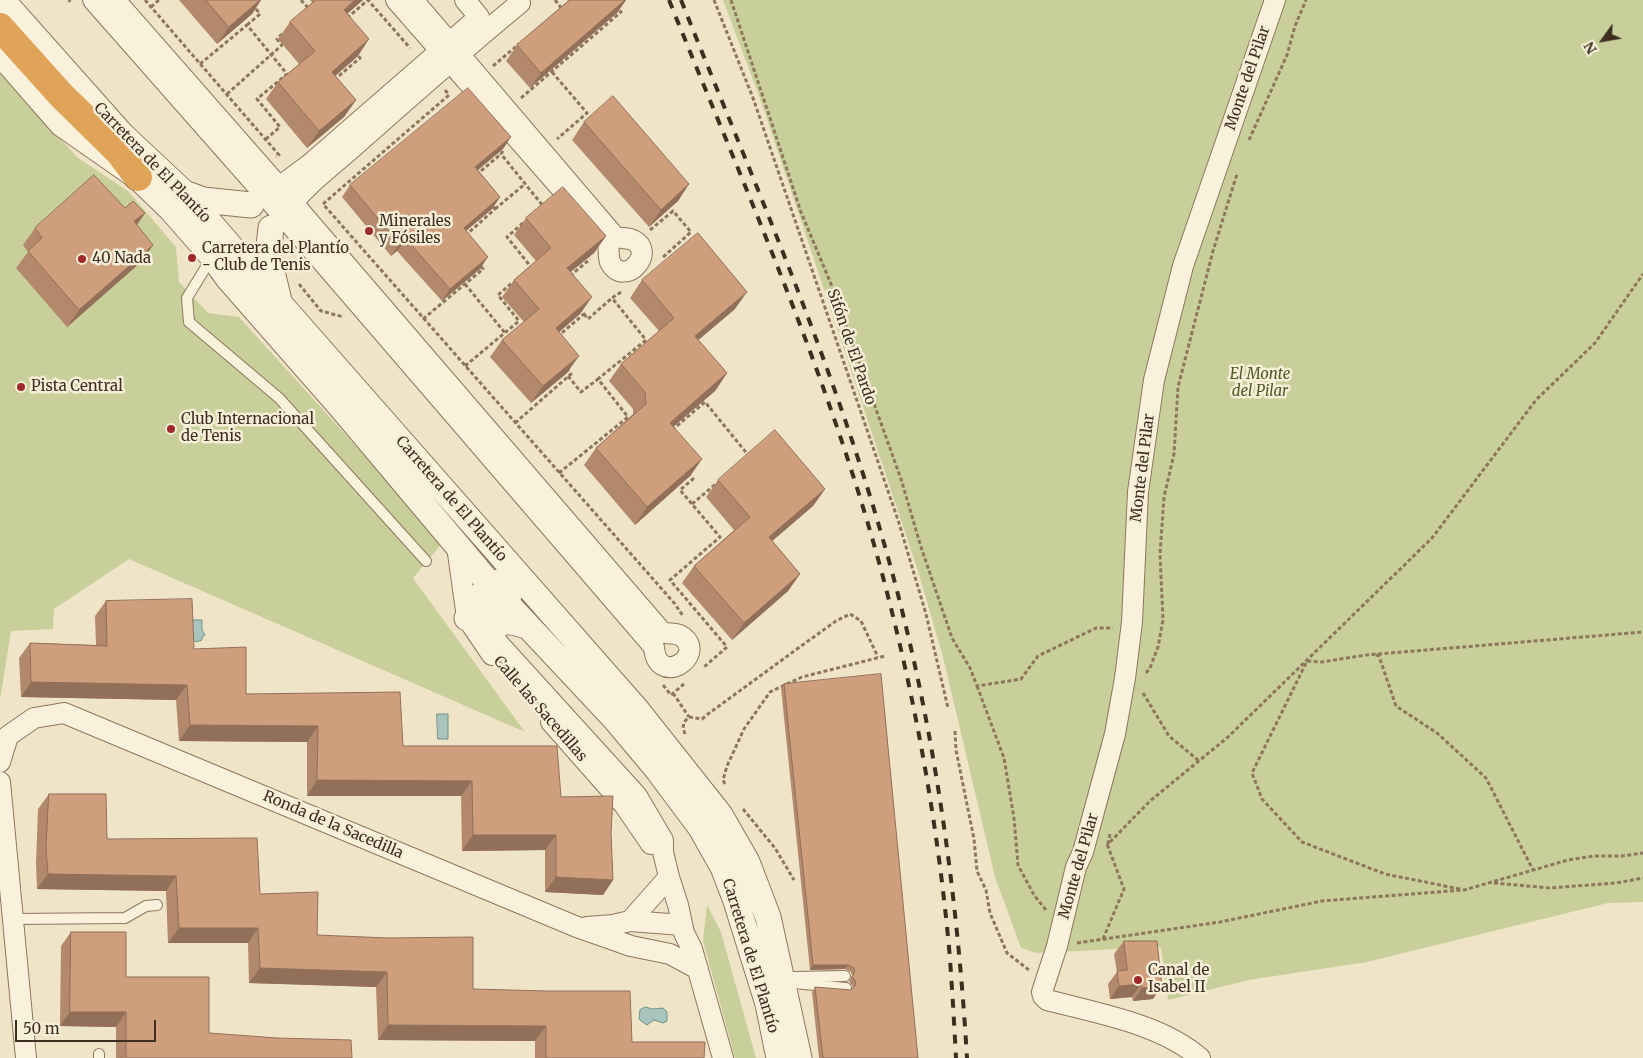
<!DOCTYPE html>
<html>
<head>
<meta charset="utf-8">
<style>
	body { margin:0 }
	#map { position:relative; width:1643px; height:1058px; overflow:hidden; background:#f0e4c8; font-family:Merriweather,serif }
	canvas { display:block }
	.north { position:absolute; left:1578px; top:15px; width:50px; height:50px; -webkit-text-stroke:4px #f7eed8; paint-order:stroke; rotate:238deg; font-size:14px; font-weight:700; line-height:20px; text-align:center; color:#3d2e20 }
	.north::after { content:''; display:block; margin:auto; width:18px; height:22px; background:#3d2e20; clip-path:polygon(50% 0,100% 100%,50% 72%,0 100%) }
	.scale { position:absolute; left:15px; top:1020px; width:141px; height:22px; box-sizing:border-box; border:2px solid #3d2e20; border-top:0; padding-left:6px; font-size:15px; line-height:18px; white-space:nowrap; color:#3d2e20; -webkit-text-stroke:4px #f7eed8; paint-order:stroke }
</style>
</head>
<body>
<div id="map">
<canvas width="1643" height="1058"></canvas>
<div class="north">N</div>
<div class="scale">50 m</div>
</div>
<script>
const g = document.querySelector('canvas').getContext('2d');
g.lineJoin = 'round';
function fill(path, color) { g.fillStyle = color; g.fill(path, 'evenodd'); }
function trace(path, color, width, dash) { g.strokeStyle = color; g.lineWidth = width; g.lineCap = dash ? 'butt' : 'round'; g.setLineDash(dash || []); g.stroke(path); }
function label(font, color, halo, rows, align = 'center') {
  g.font = font + ' Merriweather,serif'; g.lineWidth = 5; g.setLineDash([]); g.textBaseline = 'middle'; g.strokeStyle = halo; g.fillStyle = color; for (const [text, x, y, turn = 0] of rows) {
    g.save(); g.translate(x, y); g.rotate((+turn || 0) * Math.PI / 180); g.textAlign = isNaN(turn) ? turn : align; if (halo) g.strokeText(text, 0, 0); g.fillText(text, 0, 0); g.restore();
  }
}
const green = new Path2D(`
	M723 0H1643V902L1608 903 1367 962 1249 980 1168 1000 1161 947 1036 953 1021 948 995 877 943 657 918 571 761 101Z
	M0 72 78 158 128 191 176 247 179 282 208 313 239 317 443 542 413 578 525 732 129 559 54 609 53 629 11 631 0 700Z
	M707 905 721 932 756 1058H735L703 941Z`);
const water = new Path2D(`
	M193 620H202V630L205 635 202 637V640L196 642 192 639Z
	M437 714H448V739H438Z
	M646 1007 652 1009 663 1008 667 1012V1021L663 1023 654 1020 647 1025 641 1021 639 1019 640 1010Z`);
const path = new Path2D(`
	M69 0 70 2
	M145 0 279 155 276 157
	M301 0 309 9
	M555 0 562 9
	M714 0 753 98 899 523 926 614 948 708
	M731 0 801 212 831 284 901 479 921 547 952 638 970 668 977 686 1021 679 1038 656 1096 628H1113
	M151 7 159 0
	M347 18 368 0 410 48
	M247 25 260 14 249 0
	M200 64 247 25 287 74 257 99 280 127 266 139
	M493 66 519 44
	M552 72 587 113 557 139
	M334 80 360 58 356 52
	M445 90 449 95 323 204 675 604 683 616
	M227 94 282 45 277 39 283 33
	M521 98 621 12 617 8
	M1249 140 1287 55 1295 26 1306 0
	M503 151 501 154 543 206 545 205
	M476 175 501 154
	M495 209 525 184
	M523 223 507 237 531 267
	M650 230 673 211 691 232 662 258
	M465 236 495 209 492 205
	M570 276 590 259
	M299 284 321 311 344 317
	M465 284 505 333
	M584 314 588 319 612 298
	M423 319 483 269 479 264
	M557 337 584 314 580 309
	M465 366 519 321 498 295 513 282
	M568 376 581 392 598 379
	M515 423 571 374 567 369
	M672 430 705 402 749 456
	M559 473 628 417 598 379 646 340 612 298 621 292
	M688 473 693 479 680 490 720 537 670 580 727 647 704 667
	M692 504 717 483
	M1376 655 1379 656 1396 706 1437 733 1486 778 1533 870
	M1146 673 1150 668 1158 647 1163 620 1160 554 1164 497 1174 454 1178 387 1213 251 1237 174
	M663 685 671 695 684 684
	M977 686 1004 758 1014 818 1018 865 1034 895 1046 910
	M673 693 689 717
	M1143 693 1169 736 1199 761
	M955 731 956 750 974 839 977 871 986 890 990 913 1007 953 1029 970
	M685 734 683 728 684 722 689 717 702 719 708 714 797 649 836 621 850 614 861 621 878 657
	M725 784 723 780 727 766 744 729 770 692 802 677 885 656
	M743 809 775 848 794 880
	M1110 834 1108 844 1150 801 1228 737 1432 538 1536 400 1595 343 1643 274
	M1494 883 1550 888 1616 883 1643 878
	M1460 889 1385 874 1302 842 1262 799 1252 773 1307 661 1322 662 1366 655 1643 632
	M1103 939 1124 889 1107 844
	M1077 943 1220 922 1322 901 1464 890 1568 860 1594 856H1622L1643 853`);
const service = new Path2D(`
	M212 257 187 298 189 322 279 398 426 561
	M13 919 125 918 146 906 157 905
	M793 977 845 976
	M783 982 846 988
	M99 1058V1054`);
const minor = new Path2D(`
	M93 0 264 194 654 647C657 688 707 657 683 637 675 631 668 636 661 631L279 187 115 0
	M396 0 608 242C609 248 608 256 610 262 625 290 660 249 630 239 626 238 620 238 615 237L413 0
	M267 193 279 187 310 164 479 17 465 0
	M285 214C303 186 334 165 359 142 412 95 465 48 520 3L518 0
	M457 546 467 618 492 655
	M532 630 510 624 490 628 498 643 637 796 663 840V852L669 877 678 905 684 933 692 949 723 1058
	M551 722 625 806 651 844
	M0 762 8 736 34 718 64 713 577 927 631 946 670 954 698 969
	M0 782 26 1058
	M630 921 682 925
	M587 927 613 925 630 921 669 877
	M1200 1058C1162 1024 1096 1013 1047 1000L1043 996 1042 992 1057 946 1076 867 1083 852 1115 734 1125 678 1132 622 1138 492 1154 380 1183 266 1275 0`);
const tertiary = new Path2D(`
	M2 0 122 135 184 193 280 304 636 709 720 815 747 862 768 917 799 1058
	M0 53 62 124 138 177 171 209 212 256 228 278 341 407 498 594 616 720 657 769 701 828 723 867 736 901 768 1004 779 1058
	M184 193 203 200 251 205
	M271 228 268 255 279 301
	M467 618 481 595 487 591 508 593 509 595
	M490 628 498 607 499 582`);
const motorway = new Path2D(`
	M0 27 61 95 119 152 138 177`);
const rail = new Path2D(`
	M669 0C744 186 827 372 880 566 914 691 937 819 949 947 952 984 954 1021 956 1058
	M681 0C755 185 836 369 889 561 934 723 957 890 967 1058`);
const wall = new Path2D(`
	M179 0H261L252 14 217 44Z
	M310 0H363L347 14 358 56 335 76 356 100 344 117 307 148 266 99 278 82 299 64 278 39 290 22 313 3Z
	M567 0H626L617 13 530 88 506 61 517 45 568 1Z
	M584 122 689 184 678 201 649 227 572 140Z
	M503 149 478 170 500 197 492 209 466 231 480 269 442 301 397 251 391 256 342 197 350 185Z
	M125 208 145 213 137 225 153 245 141 262 67 327 16 268 28 252 23 245 35 228Z
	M526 218 606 236 594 253 570 272 580 314 559 332 567 373 531 403 490 357 502 340 524 322 502 297 514 280 536 261 514 235Z
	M642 280 735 309 698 340 727 373 715 391 673 427 702 459 690 476 635 525 584 465 596 448 633 414V409L609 381 621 364 659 331 630 298Z
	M718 480 825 489 813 506 772 541 800 574 788 591 732 640 682 583 694 566 734 530 706 497Z
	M106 601 194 649 246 694 403 746 561 797 611 833 613 880 603 895 545 892V850L462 851 461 796H307V742L179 741 176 700 21 697 19 658 30 643 96 645 95 616Z
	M784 684 918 1058H819L812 992 815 987 851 990 853 989 852 985 849 982 852 975 851 972 845 969 810 970 781 688Z
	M49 794 107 839 260 894 317 935 473 989 632 1042 704 1058H535V1041L378 1040 376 987 249 983 248 943H168L166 891 37 889 36 863 38 809Z
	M71 932 126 977 209 1033 352 1058H116V1027L60 1026 61 946Z
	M1124 941 1153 999 1133 1001 1132 997 1110 999 1108 984 1117 972 1114 954Z`);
const shadedWall = new Path2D(`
	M260 0H261L252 14 217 44 229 27Z
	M355 0H363L332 27 344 10Z
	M625 0H626L617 13 530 88 541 73Z
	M369 39 358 56 320 89 332 72Z
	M356 100 344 117 307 148 319 131Z
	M511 137 503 149 467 179 475 167Z
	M689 184 678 201 649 227 661 210Z
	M500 197 492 209 455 240 464 228Z
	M145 213 133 230 134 221Z
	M606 236 594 253 555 285 567 268Z
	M406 239 397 251 391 256 399 244Z
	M153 245 141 262 67 327 79 310Z
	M488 257 480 269 442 301 450 289Z
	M747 292 735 309 683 353 695 336Z
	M592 297 580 314 544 345 556 328Z
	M579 356 567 373 531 403 543 386Z
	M727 373 715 391 658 440 670 423Z
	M702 459 690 476 635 525 647 507Z
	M825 489 813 506 757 554 769 537Z
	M800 574 788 591 732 640 744 623Z
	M31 682 187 685 176 700 21 697Z
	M190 725 318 726 307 742 179 741Z
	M317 780 472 781 461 796H307Z
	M473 835H556L545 850 462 851Z
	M48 874 176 876 166 891 37 889Z
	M556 877 613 880 603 895 545 892Z
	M179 928H258L248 943H168Z
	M813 965H848L845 969 810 970Z
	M260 968 387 972 376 987 249 983Z
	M1141 984 1132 997 1110 999 1119 986Z
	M1162 986 1153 999 1133 1001 1142 988Z
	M70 1012H126L116 1027 60 1026Z
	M388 1025 546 1026 535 1041 378 1040Z`);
const building = new Path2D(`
	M206 0H260L229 27Z
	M316 0H355L344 10 369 39 332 72 356 100 319 131 278 82 315 51 290 22Z
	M570 0H625L541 73 517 45Z
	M468 88 511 137 475 167 500 197 464 228 488 257 450 289 406 239 399 244 350 185Z
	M613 96 689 184 661 210 584 122Z
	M94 175 125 208 133 201 145 213 134 221 153 245 79 310 28 251 42 238 35 228Z
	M563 187 606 236 567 268 592 297 556 328 579 356 543 386 502 340 539 309 514 280 551 248 526 218Z
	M698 233 747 292 695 336 727 373 670 423 702 459 647 507 596 448 646 404 645 392 621 364 674 318 642 280Z
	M775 430 825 489 769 537 800 574 744 623 694 566 750 517 718 480Z
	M192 599 194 649 246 647V694L400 692 403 746H557L561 797 613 796 611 833 613 880 556 877V835H473L472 781 317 780 318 726 190 725 187 685 31 682 30 643 107 646 106 601Z
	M881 674 918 1058H823L815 987 851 990 856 985 855 980 852 977 855 971 854 968 848 965H813L784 684Z
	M49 794H106L107 839 257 838 260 894 318 892 317 935 388 938 473 937V989L546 991H630L632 1042H705L704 1058H546V1026L388 1025 387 972 260 968 258 928H179L176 876 48 874 46 848Z
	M71 932H126V977H209V1033L277 1038 351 1040 352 1058H126V1012H70Z
	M1124 941H1157L1162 986 1142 988 1141 984 1119 986 1117 971 1127 970Z`);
const markers = [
	[369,231,5,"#9e2a2b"],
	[192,258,5,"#9e2a2b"],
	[82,259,5,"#9e2a2b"],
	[21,387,5,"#9e2a2b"],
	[171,429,5,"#9e2a2b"],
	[1138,980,5,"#9e2a2b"]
];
const streetNames = [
	["Monte del Pilar",1248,78,-71],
	["Carretera de El Plantío",152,163,46],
	["Sifón de El Pardo",851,347,71],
	["Monte del Pilar",1143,468,-83],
	["Carretera de El Plantío",451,499,49],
	["Calle las Sacedillas",540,709,49],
	["Ronda de la Sacedilla",333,825,23],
	["Monte del Pilar",1079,866,-74],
	["Carretera de El Plantío",750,956,73]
];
const poiNames = [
	["Minerales",379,222],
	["y Fósiles",379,239],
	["Carretera del Plantío",202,249],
	["- Club de Tenis",202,266],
	["40 Nada",92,259],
	["Pista Central",31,387],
	["Club Internacional",181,420],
	["de Tenis",181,437],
	["Canal de",1148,971],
	["Isabel II",1148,988]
];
const parkNames = [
	["El Monte",1260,375],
	["del Pilar",1260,392]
];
fill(green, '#c9cf9b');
fill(water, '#a9c4bc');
trace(water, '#6f938a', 1);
trace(service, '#8d765c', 12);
trace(minor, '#8d765c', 22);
trace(tertiary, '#8d765c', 27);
trace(motorway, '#5b4430', 29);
trace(path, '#8d765c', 3, [4, 2.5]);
trace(service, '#faf1dc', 10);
trace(minor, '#faf1dc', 20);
trace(tertiary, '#faf1dc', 25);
trace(motorway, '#e0a458', 28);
trace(rail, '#3d2e20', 4, [9, 9]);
fill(wall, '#b2896c');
fill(shadedWall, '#916f58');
fill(building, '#cf9f7d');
trace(building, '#916f58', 1);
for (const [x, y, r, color] of markers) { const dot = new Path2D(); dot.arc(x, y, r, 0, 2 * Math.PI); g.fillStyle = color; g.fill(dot); trace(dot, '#f7eed8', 2); }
label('15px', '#3d2e20', '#f7eed8', streetNames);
label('15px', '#3d2e20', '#f7eed8', poiNames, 'left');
label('italic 15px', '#4d5a26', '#f7eed8', parkNames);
</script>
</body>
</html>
